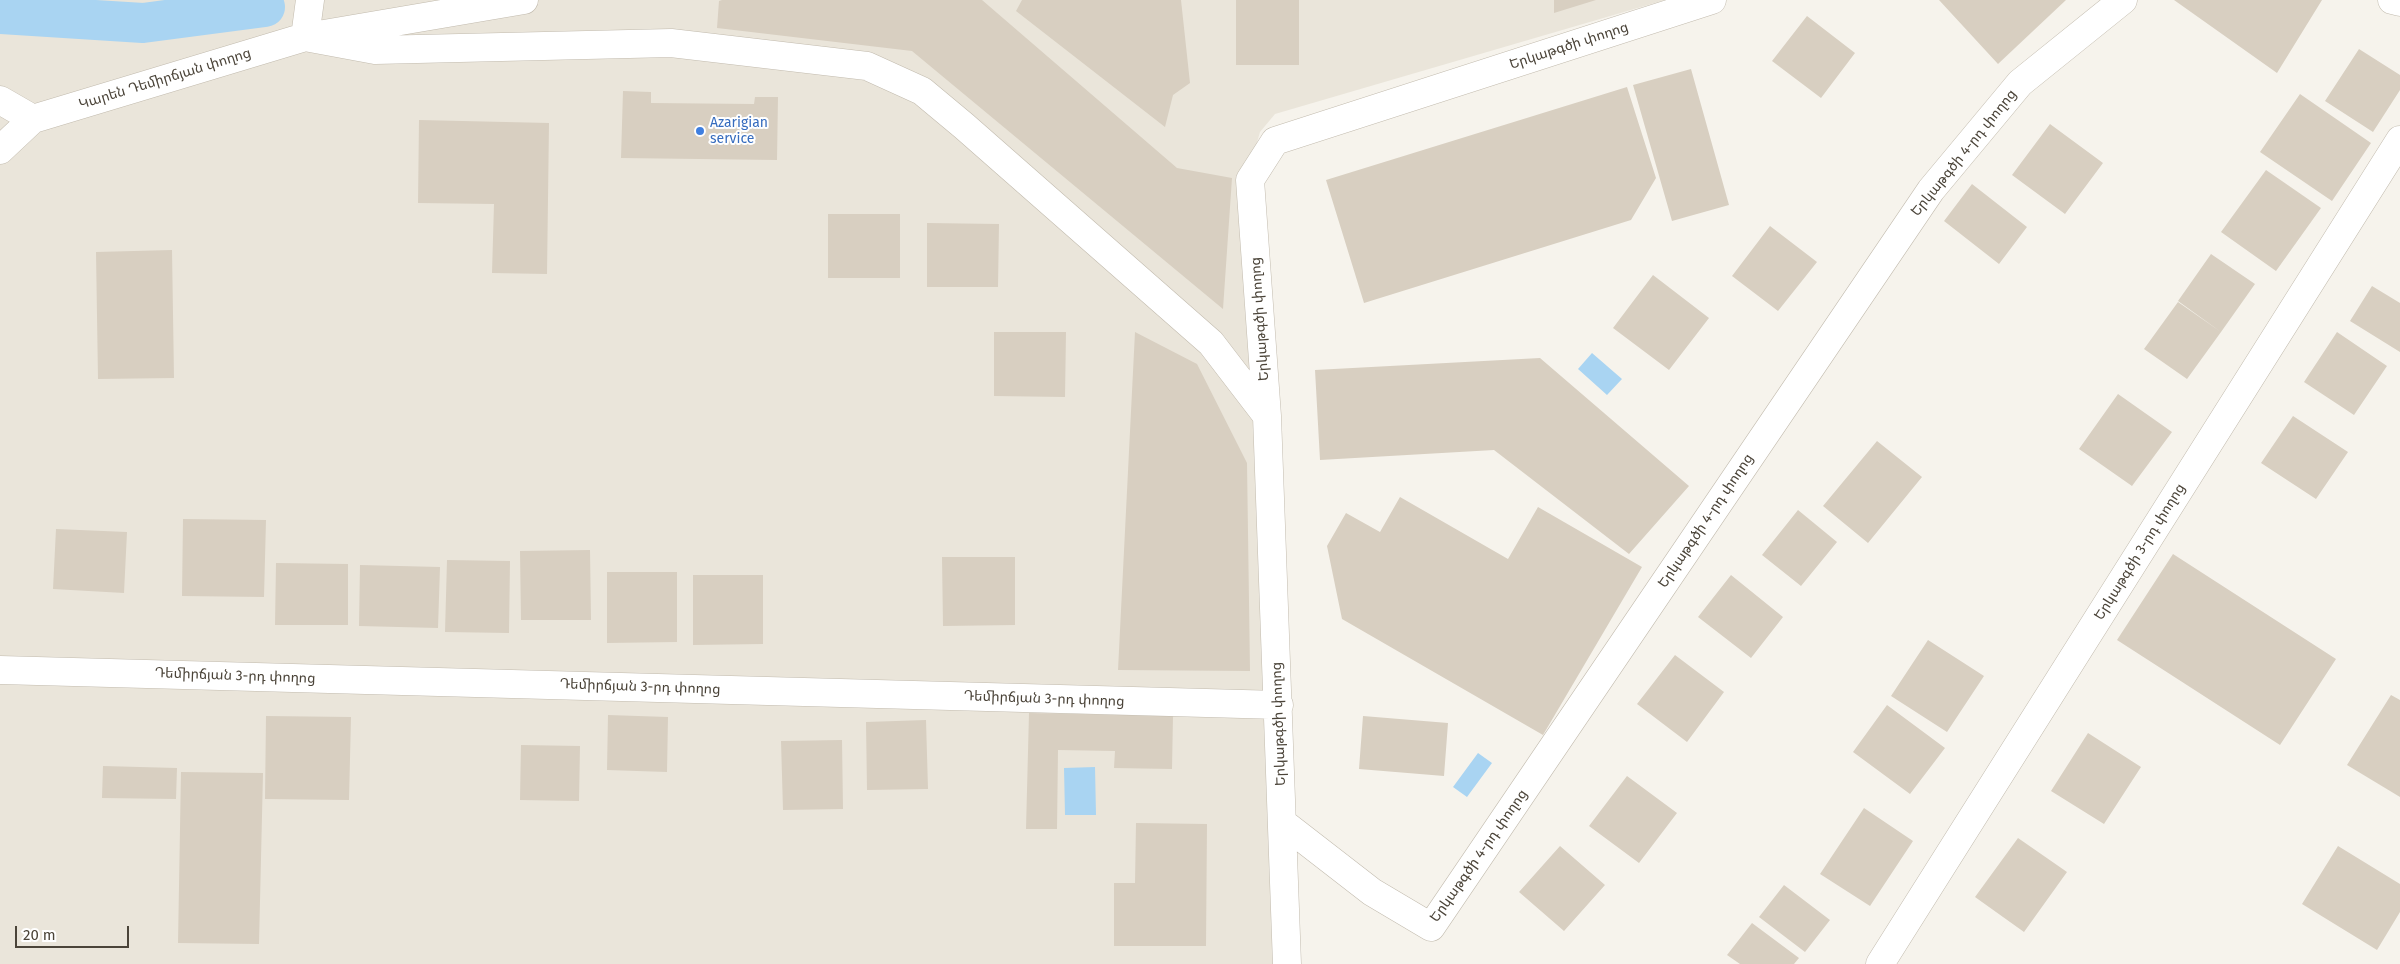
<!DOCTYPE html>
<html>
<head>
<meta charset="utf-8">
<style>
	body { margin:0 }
	#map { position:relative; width:2400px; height:964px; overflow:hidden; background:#f6f3ec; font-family:"Fira Sans",sans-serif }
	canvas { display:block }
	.scale { position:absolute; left:15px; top:926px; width:114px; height:22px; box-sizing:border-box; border:2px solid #4b4439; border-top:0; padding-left:6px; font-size:15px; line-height:18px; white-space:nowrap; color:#4b4439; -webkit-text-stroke:4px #fff; paint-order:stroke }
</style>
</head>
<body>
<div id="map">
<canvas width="2400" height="964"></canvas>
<div class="scale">20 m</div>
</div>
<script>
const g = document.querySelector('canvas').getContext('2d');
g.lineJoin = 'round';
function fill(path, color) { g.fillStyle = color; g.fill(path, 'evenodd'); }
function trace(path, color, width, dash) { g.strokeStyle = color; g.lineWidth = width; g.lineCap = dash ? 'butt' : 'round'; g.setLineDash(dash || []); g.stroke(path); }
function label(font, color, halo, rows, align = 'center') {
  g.font = font + ' "Fira Sans","Noto Sans Armenian",sans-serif'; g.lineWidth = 4; g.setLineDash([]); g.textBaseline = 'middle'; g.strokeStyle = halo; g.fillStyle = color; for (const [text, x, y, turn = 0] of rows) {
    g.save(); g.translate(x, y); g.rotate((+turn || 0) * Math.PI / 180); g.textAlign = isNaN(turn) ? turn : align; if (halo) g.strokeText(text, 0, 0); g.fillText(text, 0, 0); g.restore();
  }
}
const residential = new Path2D(`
	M0 0H1665L1275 114 1260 132 1246 181 1286 964H0Z`);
const water = new Path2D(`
	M1592 353 1622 379 1607 395 1578 369Z
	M1478 753 1492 763 1467 797 1453 787Z
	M1095 767 1096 815H1065L1064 768Z`);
const canal = new Path2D(`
	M0 14 143 23 265 7`);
const building = new Path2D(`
	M982 0 1177 168 1232 178 1223 309 912 51 717 28 719 1 722 0Z
	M1022 0H1181L1190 83 1173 95 1165 127 1016 11Z
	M1236 0H1299V65H1236Z
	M1554 0H1596L1554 13Z
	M1939 0H2066L1998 64Z
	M2174 0H2322L2277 73Z
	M1807 16 1855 53 1821 98 1772 61Z
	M2359 49 2400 75V90L2373 132 2325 101Z
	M1691 69 1729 205 1672 221 1633 85Z
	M1627 87 1656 178 1631 220 1364 303 1326 180Z
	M623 91 651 92V103L754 104 755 97H778L777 160 621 158Z
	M2300 94 2371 143 2332 201 2260 152Z
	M419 120 549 123 547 274 492 273 494 204 418 203Z
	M2050 124 2103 163 2065 214 2012 175Z
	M2266 170 2321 208 2276 271 2221 232Z
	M1972 184 2027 227 1999 264 1944 221Z
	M828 214H900V278H828Z
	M927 223 999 224 998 287H927Z
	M1770 226 1817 262 1778 311 1732 276Z
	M172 250 174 378 98 379 96 252Z
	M2211 254 2255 284 2221 332 2178 301Z
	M1653 275 1709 318 1669 370 1613 328Z
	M2372 286 2400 303V352L2350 321Z
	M2178 302 2221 332 2187 379 2144 349Z
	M994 332H1066L1065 397 994 396Z
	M1135 332 1197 364 1247 463 1250 671 1118 670Z
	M2337 332 2387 366 2354 415 2304 382Z
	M1540 358 1689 486 1629 554 1494 450 1320 460 1315 370Z
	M2118 394 2172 432 2132 486 2079 449Z
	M2293 416 2348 452 2316 499 2261 463Z
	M1877 441 1922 477 1868 543 1823 506Z
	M1400 497 1508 559 1538 507 1642 567 1543 735 1342 619 1327 546 1346 513 1380 532Z
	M1798 510 1837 542 1801 586 1762 555Z
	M183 519 266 520 264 597 182 596Z
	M56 529 127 532 124 593 53 589Z
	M590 550 591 620H521L520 551Z
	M2173 554 2336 659 2280 745 2117 640Z
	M942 557H1015V625L943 626Z
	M447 560 510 561 509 633 445 632Z
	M276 563 348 564V625H275Z
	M360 565 440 567 438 628 359 626Z
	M607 572H677V642L607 643Z
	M693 575H763V644L693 645Z
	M1731 575 1783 617 1751 658 1698 617Z
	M1928 640 1984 676 1947 732 1891 696Z
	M1675 655 1724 692 1687 742 1637 704Z
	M2391 695 2400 700V797L2347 765Z
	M1887 705 1945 748 1910 794 1853 752Z
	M1029 713 1173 716 1172 769 1114 768 1115 751 1058 750 1057 829H1026Z
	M608 715 668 717 667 772 607 770Z
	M266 716 351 717 349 800 265 799Z
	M1363 716 1448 723 1444 776 1359 769Z
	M926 720 928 789 867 790 866 722Z
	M2088 733 2141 767 2104 824 2051 791Z
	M842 740 843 809 783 810 781 741Z
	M521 745 580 746 579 801 520 800Z
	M103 766 177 768 176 799 102 798Z
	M181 772 263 773 259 944 178 943Z
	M1627 776 1677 813 1639 863 1589 826Z
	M1864 808 1913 841 1870 906 1820 874Z
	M1136 823 1207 824 1206 946H1114V883H1135Z
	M2018 838 2067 872 2024 932 1975 897Z
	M1560 846 1605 885 1564 931 1519 892Z
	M2338 846 2400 884V912L2377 950 2302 904Z
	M1784 885 1830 920 1805 952 1759 917Z
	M1752 923 1799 958 1794 964H1740L1727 955Z`);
const minor = new Path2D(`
	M2392 0 2400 2
	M324 34 524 0
	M305 37 375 50 671 43 867 66 922 91 964 126 1211 343 1267 416
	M0 100 33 119
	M0 150 33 119 305 37 310 0
	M0 670 1279 705
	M1283 823 1372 892 1431 927 1931 190 2020 83 2123 0
	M1287 964 1267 416 1250 180 1275 141 1712 0
	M1880 964 2400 140`);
const markers = [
	[700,131,5,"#3f7fe0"]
];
const streetNames = [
	["Երկաթգծի փողոց",1569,46,-18],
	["Կարեն Դեմիրճյան փողոց",165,79,-17],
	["Երկաթգծի 4-րդ փողոց",1964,153,-51],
	["Երկաթգծի փողոց",1260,319,-94],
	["Երկաթգծի 4-րդ փողոց",1706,521,-56],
	["Երկաթգծի 3-րդ փողոց",2140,552,-58],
	["Դեմիրճյան 3-րդ փողոց",235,676,2],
	["Դեմիրճյան 3-րդ փողոց",640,687,2],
	["Դեմիրճյան 3-րդ փողոց",1044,699,2],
	["Երկաթգծի փողոց",1279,724,-92],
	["Երկաթգծի 4-րդ փողոց",1479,856,-55]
];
const shopNames = [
	["Azarigian",710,123],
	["service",710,139]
];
fill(residential, '#eae5da');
fill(water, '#a9d4f2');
trace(canal, '#a9d4f2', 40);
fill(building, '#d8cfc1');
trace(minor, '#c2bbae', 29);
trace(minor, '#fff', 28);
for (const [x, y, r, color] of markers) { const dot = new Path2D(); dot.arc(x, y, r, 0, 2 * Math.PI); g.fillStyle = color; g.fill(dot); trace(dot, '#fff', 2); }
label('14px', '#4b4439', '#fff', streetNames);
label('14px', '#366cbe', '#fff', shopNames, 'left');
</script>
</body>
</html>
